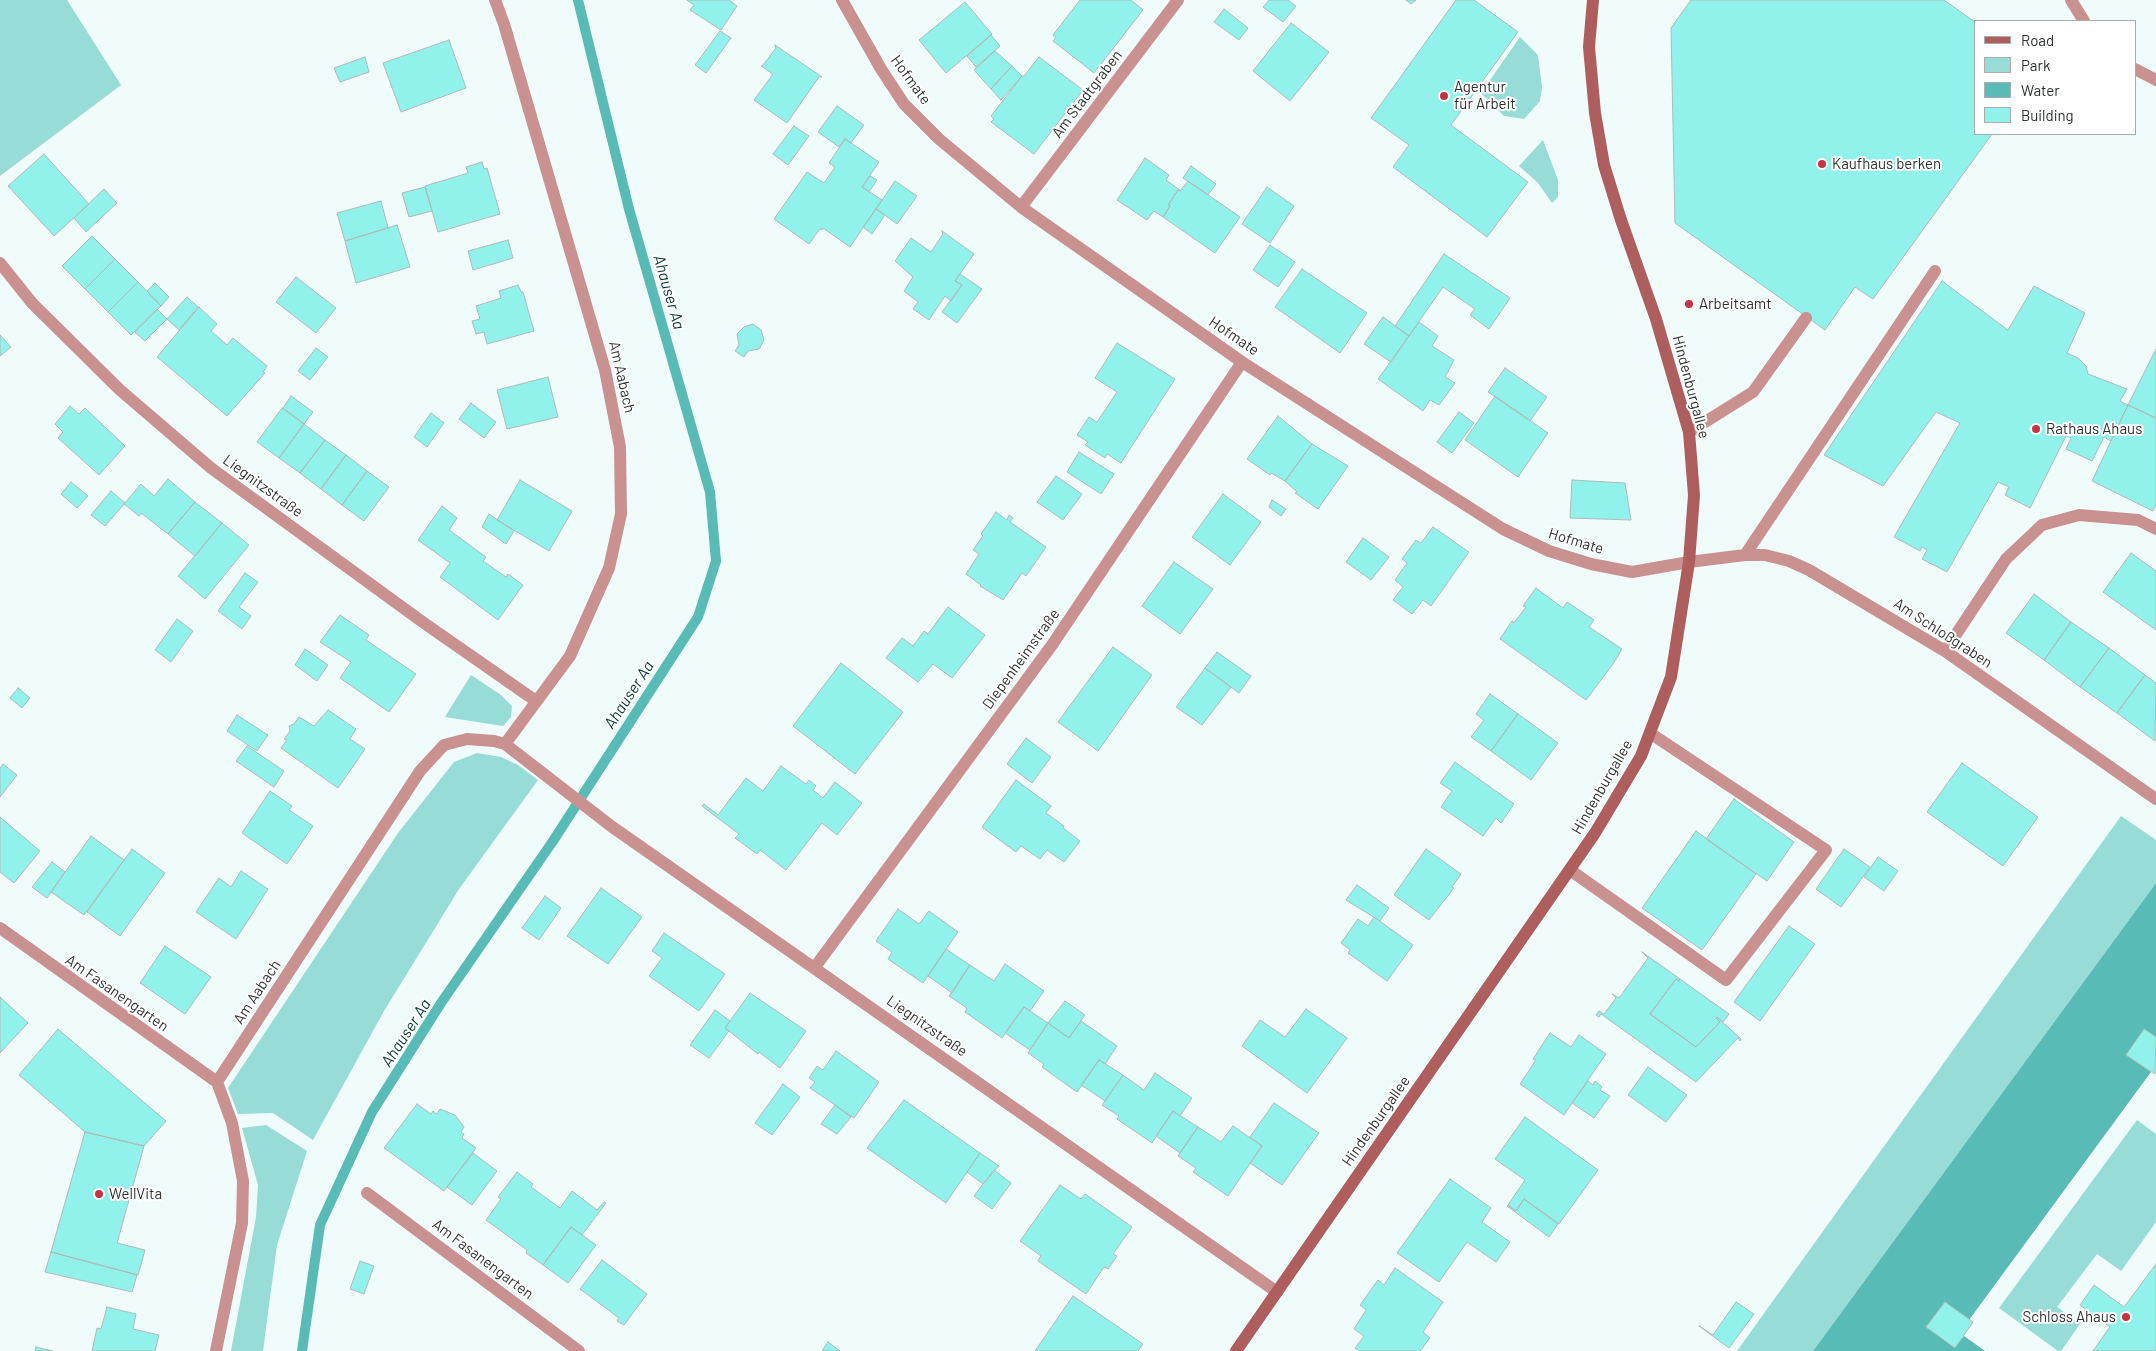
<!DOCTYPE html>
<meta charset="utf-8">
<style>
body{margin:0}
#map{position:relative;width:2156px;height:1351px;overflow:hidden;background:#f0fcfb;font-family:Barlow,sans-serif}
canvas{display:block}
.legend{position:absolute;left:1974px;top:20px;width:162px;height:115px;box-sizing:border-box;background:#fff;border:1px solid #abadad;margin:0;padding:6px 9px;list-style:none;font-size:15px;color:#2e3332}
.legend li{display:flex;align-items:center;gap:10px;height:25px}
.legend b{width:25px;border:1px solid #abadad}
</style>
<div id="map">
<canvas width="2156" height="1351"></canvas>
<ul class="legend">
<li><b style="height:6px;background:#ad5e5d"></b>Road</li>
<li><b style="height:14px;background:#98dcd7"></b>Park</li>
<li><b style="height:14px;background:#59bbb5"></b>Water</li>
<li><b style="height:14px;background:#91f2ec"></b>Building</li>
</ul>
</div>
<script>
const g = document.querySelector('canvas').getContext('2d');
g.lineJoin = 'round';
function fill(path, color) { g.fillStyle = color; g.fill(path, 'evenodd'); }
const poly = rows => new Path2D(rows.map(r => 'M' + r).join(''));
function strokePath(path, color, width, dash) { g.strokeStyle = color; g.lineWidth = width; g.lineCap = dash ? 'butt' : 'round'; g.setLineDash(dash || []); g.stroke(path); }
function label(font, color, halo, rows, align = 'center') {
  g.font = font + ' Barlow,sans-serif'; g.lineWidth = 4; g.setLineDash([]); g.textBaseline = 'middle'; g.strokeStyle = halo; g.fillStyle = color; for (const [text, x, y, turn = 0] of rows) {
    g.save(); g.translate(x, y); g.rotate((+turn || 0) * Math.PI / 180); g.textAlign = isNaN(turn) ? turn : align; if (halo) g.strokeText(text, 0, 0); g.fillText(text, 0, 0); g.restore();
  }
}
fill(poly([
 [0,0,67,0,121,85,0,176],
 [1520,37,1538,55,1542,87,1540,101,1524,119,1504,116,1481,93],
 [1543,140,1558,180,1558,197,1552,203,1538,183,1519,166],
 [471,675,501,695,512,706,511,717,503,726,445,717],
 [477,753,501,757,518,765,538,780,459,889,384,1011,313,1140,273,1113,238,1114,228,1088,398,833,454,762],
 [2121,816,2156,840,2156,883,1813,1351,1737,1351],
 [2137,1120,2156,1134,2156,1222,2121,1271,2097,1254,2057,1307,2080,1324,2061,1351,2058,1351,1999,1308],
 [266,1125,307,1151,277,1245,263,1351,231,1351,256,1217,258,1185,242,1128]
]), '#98dcd7');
fill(poly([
 [2156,883,2156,1037,2144,1029,2126,1055,2151,1072,1969,1320,1945,1302,1926,1327,1955,1347,1964,1336,1985,1351,1813,1351]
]), '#59bbb5');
strokePath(poly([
 [302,1351,320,1225,372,1112,441,1003,553,841,698,617,716,561,710,492,629,209,578,0]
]), '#59bbb5', 10);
const building = poly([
 [687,0,729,0,737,6,721,30,690,10,694,5,687,0],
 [1080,0,1131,0,1143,10,1094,73,1053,41,1056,37,1053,35,1080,0],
 [1269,0,1288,0,1296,6,1283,22,1263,7,1269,0],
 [1406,0,1416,0,1411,4,1406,0],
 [1456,0,1474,0,1518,32,1451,125,1528,182,1487,237,1393,167,1409,145,1371,118,1456,0],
 [1691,0,1944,0,1975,22,1975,134,1992,134,1873,299,1855,287,1825,330,1675,223,1671,28,1691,0],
 [965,2,992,34,946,73,919,40,965,2],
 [1224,9,1248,28,1239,40,1214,22,1224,9],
 [1291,23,1329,52,1290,101,1253,71,1291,23],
 [720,31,731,38,706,73,695,65,720,31],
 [991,35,1000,46,976,67,967,56,991,35],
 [449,40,466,88,401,112,383,63,449,40],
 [775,45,822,77,819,77,787,123,754,100,773,74,761,66,763,65,776,48,775,45],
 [995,51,1012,66,991,89,974,70,995,51],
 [365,57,369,72,340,82,334,68,365,57],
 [1039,57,1083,90,1034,154,991,122,994,119,991,116,1022,76,1024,76,1039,57],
 [1012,66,1022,76,1001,100,991,89,1012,66],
 [837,106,864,125,851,143,845,139,839,147,818,132,837,106],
 [794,126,809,136,788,165,773,154,794,126],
 [845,139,879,162,862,187,882,200,850,247,823,228,822,230,820,229,809,244,774,219,807,172,824,183,835,167,829,163,845,139],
 [44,154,89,204,54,236,8,186,44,154],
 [1145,158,1169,175,1166,180,1181,191,1178,190,1168,205,1170,206,1163,217,1154,211,1147,220,1117,200,1145,158],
 [482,162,484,169,487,168,500,214,438,232,425,186,468,173,466,167,482,162],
 [1191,166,1216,184,1208,195,1183,178,1191,166],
 [870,176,877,180,869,192,862,187,870,176],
 [895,181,917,196,897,224,876,209,895,181],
 [1188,181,1240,217,1215,253,1163,217,1170,206,1168,205,1178,190,1180,191,1188,181],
 [425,187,432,211,409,217,402,193,425,187],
 [1267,187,1294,206,1270,243,1242,224,1267,187],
 [104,189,117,203,86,232,74,218,104,189],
 [381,201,388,228,345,241,337,213,381,201],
 [876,209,885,215,872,234,863,227,876,209],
 [397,225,410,267,356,283,345,241,397,225],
 [942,231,974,254,955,281,962,285,951,301,945,296,929,320,913,309,918,302,904,291,913,277,895,261,911,238,931,252,943,234,942,231],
 [92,236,115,259,85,289,62,266,92,236],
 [508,240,513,258,473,270,468,251,508,240],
 [1270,245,1295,262,1278,287,1253,270,1270,245],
 [1444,254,1510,298,1489,329,1470,315,1475,309,1443,287,1409,336,1395,326,1444,254],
 [115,259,138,282,108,312,85,289,115,259],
 [1302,269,1367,313,1340,353,1275,307,1302,269],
 [960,274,982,289,957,323,942,312,962,285,955,281,960,274],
 [296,277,336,308,316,333,276,302,296,277],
 [1942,281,2008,330,2034,286,2085,313,2067,353,2078,358,2086,366,2088,374,2127,389,2120,401,2128,405,2111,441,2104,437,2092,461,2066,449,2071,438,2066,436,2030,508,2005,495,2009,487,1998,482,1947,572,1922,559,1927,550,1922,547,1920,551,1894,537,1960,423,1936,412,1883,486,1824,455,1942,281],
 [138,282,161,306,131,335,108,312,138,282],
 [155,283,169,297,161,306,147,291,155,283],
 [518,285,521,292,523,292,534,331,487,344,484,332,476,334,472,321,480,319,476,306,501,298,499,291,518,285],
 [187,297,198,307,179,330,167,319,187,297],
 [199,307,217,324,211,331,227,345,233,338,267,366,263,372,265,373,227,416,157,357,199,307],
 [157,309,167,319,145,341,135,332,157,309],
 [1383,317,1409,336,1391,362,1364,344,1383,317],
 [1419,322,1438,336,1432,346,1454,360,1445,377,1455,383,1439,405,1430,400,1423,411,1378,379,1419,322],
 [753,324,761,330,764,340,759,349,748,351,744,357,735,351,739,345,737,334,744,327,753,324],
 [0,335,11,347,0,356,0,335],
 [1117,343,1175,379,1121,463,1107,454,1105,458,1085,445,1088,442,1077,435,1089,417,1097,422,1117,392,1095,378,1117,343],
 [316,348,328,357,310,380,298,371,316,348],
 [2156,349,2156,418,2128,405,2156,349],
 [1505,368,1547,397,1530,421,1488,392,1505,368],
 [548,377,558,417,507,429,497,390,548,377],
 [291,396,313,412,304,424,283,408,291,396],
 [1495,396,1548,433,1518,477,1465,440,1495,396],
 [471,403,496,422,484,438,459,419,471,403],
 [2128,405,2156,418,2156,505,2153,511,2092,481,2128,405],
 [70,406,79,414,85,408,125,446,99,475,58,438,63,432,55,424,70,406],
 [282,408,304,424,279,458,257,442,282,408],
 [1459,412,1474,423,1452,453,1437,442,1459,412],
 [431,413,444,423,427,447,414,437,431,413],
 [1278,416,1312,444,1285,481,1271,473,1270,475,1247,459,1278,416],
 [304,424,325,440,300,473,279,458,304,424],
 [325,440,346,455,321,489,300,473,325,440],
 [1312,444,1348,466,1318,509,1295,493,1297,492,1285,481,1312,444],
 [1079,452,1114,474,1101,494,1067,472,1079,452],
 [346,455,367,471,342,505,321,489,346,455],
 [367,471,389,487,364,521,342,505,367,471],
 [1056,476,1082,494,1063,520,1037,502,1056,476],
 [168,479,195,502,168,534,141,513,139,516,124,504,141,484,154,496,168,479],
 [520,480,572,511,549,551,497,520,520,480],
 [1572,480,1625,483,1631,520,1570,518,1572,480],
 [71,482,88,496,77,508,61,494,71,482],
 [111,491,125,503,105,526,91,515,111,491],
 [1223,494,1261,522,1230,565,1192,537,1223,494],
 [1272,500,1286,509,1281,516,1269,507,1272,500],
 [195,502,222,523,195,556,168,534,195,502],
 [442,506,457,518,449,530,486,557,483,561,506,577,508,574,523,585,498,620,440,577,450,563,418,540,442,506],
 [996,512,1007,520,1009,515,1013,518,1010,522,1046,547,1026,576,1022,573,1003,600,980,586,981,585,966,574,979,554,973,550,983,536,981,534,996,512],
 [489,514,514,531,506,544,482,527,489,514],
 [222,523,249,545,205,599,178,576,222,523],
 [1433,527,1469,552,1431,606,1423,600,1412,614,1393,600,1403,587,1395,580,1407,563,1402,559,1416,540,1421,543,1433,527],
 [1363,538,1389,557,1371,580,1346,562,1363,538],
 [2131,553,2156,571,2156,630,2103,592,2131,553],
 [1174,562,1213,589,1180,634,1142,606,1174,562],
 [245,573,258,582,239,607,251,616,242,629,218,611,245,573],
 [1536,588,1563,608,1567,602,1594,620,1589,627,1622,649,1613,664,1586,700,1500,639,1512,621,1514,623,1526,607,1523,606,1536,588],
 [2034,594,2071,622,2044,660,2006,633,2034,594],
 [948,607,985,635,952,678,933,664,918,682,886,658,902,638,913,646,924,631,928,634,948,607],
 [340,615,369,635,366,640,416,674,389,712,340,678,351,662,320,642,340,615],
 [177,619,193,631,171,662,155,650,177,619],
 [2071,622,2109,648,2080,687,2044,660,2071,622],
 [1113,647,1152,675,1098,751,1058,722,1113,647],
 [2109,648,2145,675,2117,713,2080,687,2109,648],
 [305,649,328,665,317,681,295,665,305,649],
 [1217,652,1251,676,1239,693,1205,668,1217,652],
 [841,663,903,712,855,774,793,726,841,663],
 [1205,668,1231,687,1202,725,1176,707,1205,668],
 [2145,675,2156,683,2155,741,2117,713,2145,675],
 [18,688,30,698,22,708,10,698,18,688],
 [1490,694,1518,714,1491,751,1471,737,1484,720,1476,714,1490,694],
 [328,710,356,729,350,739,365,749,338,788,281,748,287,740,284,739,290,731,289,726,294,724,299,717,314,726,328,710],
 [1518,714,1558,743,1531,780,1491,751,1518,714],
 [237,715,268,735,257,751,227,731,237,715],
 [1026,738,1051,757,1032,783,1007,764,1026,738],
 [247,746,284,771,274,787,236,761,247,746],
 [1455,762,1514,804,1501,823,1496,818,1483,836,1441,807,1452,791,1440,783,1455,762],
 [1962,763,2038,817,2003,866,1927,812,1962,763],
 [3,764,17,775,0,797,0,768,3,764],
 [781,766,806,784,809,780,816,786,813,790,823,798,835,782,862,803,837,835,822,823,786,870,760,850,757,854,735,838,739,834,702,806,704,804,718,815,746,778,763,791,781,766],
 [1016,780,1051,806,1046,813,1064,826,1063,828,1080,841,1064,862,1047,850,1040,859,1021,846,1016,852,982,827,1016,780],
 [270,791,292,806,289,810,313,826,287,864,242,833,270,791],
 [1734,799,1794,842,1767,881,1706,839,1734,799],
 [0,817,40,851,14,883,0,872,0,817],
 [1696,831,1756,874,1702,950,1642,908,1696,831],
 [91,836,124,860,84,915,51,892,91,836],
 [132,849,165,873,120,936,87,912,132,849],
 [1426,849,1461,874,1452,887,1454,888,1429,920,1394,895,1426,849],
 [1844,849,1870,867,1841,907,1816,889,1844,849],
 [1878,857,1898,871,1884,891,1864,877,1878,857],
 [52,862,65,872,47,898,32,887,52,862],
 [241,871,268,889,236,939,196,912,219,878,231,887,241,871],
 [1357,885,1389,908,1380,921,1346,900,1357,885],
 [601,888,642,917,608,964,567,936,601,888],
 [545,896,561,908,539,940,522,928,545,896],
 [898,909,919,924,929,911,958,932,923,983,888,959,892,952,876,941,898,909],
 [1374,917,1413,945,1387,981,1348,953,1350,950,1341,943,1358,919,1368,926,1374,917],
 [1789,926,1815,944,1760,1021,1734,1002,1789,926],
 [664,933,725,974,699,1011,649,976,662,958,652,951,664,933],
 [165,946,211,977,185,1014,140,983,165,946],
 [946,949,970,965,952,993,928,976,946,949],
 [1642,952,1680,979,1679,981,1676,979,1650,1014,1696,1047,1720,1022,1716,1018,1717,1017,1741,1039,1740,1041,1738,1038,1696,1082,1601,1014,1599,1017,1596,1015,1599,1011,1604,1014,1616,998,1612,994,1619,998,1648,958,1642,952],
 [1005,964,1044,991,1030,1011,1024,1007,1002,1038,965,1012,967,1008,949,996,970,965,994,981,1005,964],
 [1676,979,1679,981,1680,979,1729,1014,1723,1022,1717,1017,1716,1018,1720,1022,1696,1047,1650,1014,1676,979],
 [750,993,806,1031,780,1068,759,1052,758,1054,725,1028,750,993],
 [0,997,28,1023,0,1053,0,997],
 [1065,1001,1085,1015,1069,1038,1048,1023,1065,1001],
 [1024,1007,1048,1023,1030,1050,1005,1033,1024,1007],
 [1306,1009,1347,1038,1307,1093,1242,1046,1260,1020,1285,1037,1306,1009],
 [715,1010,730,1021,725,1028,729,1031,709,1058,690,1045,715,1010],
 [1081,1021,1117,1046,1105,1064,1099,1060,1077,1092,1042,1067,1044,1064,1028,1053,1048,1023,1069,1038,1081,1021],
 [58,1029,166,1121,144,1146,85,1132,19,1075,58,1029],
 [2144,1029,2156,1037,2155,1074,2126,1055,2144,1029],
 [1550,1033,1571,1047,1579,1035,1606,1054,1564,1115,1520,1084,1536,1060,1533,1059,1550,1033],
 [836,1051,879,1082,854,1118,810,1088,815,1082,809,1078,817,1066,823,1070,836,1051],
 [1099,1060,1123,1075,1105,1101,1081,1085,1099,1060],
 [1648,1067,1687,1095,1666,1122,1628,1095,1648,1067],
 [1155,1073,1192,1098,1180,1116,1173,1111,1152,1143,1117,1119,1119,1116,1102,1105,1123,1075,1144,1090,1155,1073],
 [1588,1081,1593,1085,1595,1081,1602,1087,1600,1090,1610,1096,1594,1118,1572,1103,1588,1081],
 [783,1084,800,1097,772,1135,755,1123,783,1084],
 [904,1100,980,1153,946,1203,867,1148,904,1100],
 [1274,1103,1319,1133,1282,1185,1250,1163,1262,1146,1250,1137,1274,1103],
 [417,1104,431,1114,433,1111,437,1114,440,1109,455,1115,464,1127,461,1132,464,1134,462,1138,476,1148,444,1191,384,1148,417,1104],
 [835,1105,851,1117,837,1134,821,1124,835,1105],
 [1173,1111,1198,1127,1180,1153,1156,1136,1173,1111],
 [1525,1117,1598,1170,1559,1224,1524,1199,1516,1211,1508,1205,1525,1180,1495,1159,1525,1117],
 [1233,1126,1262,1146,1228,1196,1193,1172,1196,1168,1178,1156,1198,1127,1221,1142,1233,1126],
 [85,1132,144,1146,117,1243,145,1250,138,1275,51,1252,85,1132],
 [473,1153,497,1171,472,1205,447,1187,473,1153],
 [980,1153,999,1166,983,1184,967,1172,980,1153],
 [994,1170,1011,1183,992,1209,974,1196,994,1170],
 [517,1172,533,1184,531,1187,560,1208,572,1191,597,1210,604,1202,606,1203,582,1235,571,1227,543,1265,526,1253,527,1250,486,1220,501,1199,498,1197,517,1172],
 [1450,1179,1491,1208,1482,1222,1510,1242,1496,1262,1467,1242,1439,1282,1397,1253,1450,1179],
 [1060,1185,1081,1199,1085,1194,1132,1227,1113,1254,1117,1256,1108,1269,1104,1267,1086,1294,1038,1261,1041,1256,1020,1241,1060,1185],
 [1524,1199,1558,1224,1549,1237,1507,1206,1508,1205,1516,1211,1524,1199],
 [571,1227,596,1245,568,1283,543,1265,571,1227],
 [51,1252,137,1275,132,1292,45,1272,51,1252],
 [602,1260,647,1294,624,1325,617,1321,619,1318,580,1289,602,1260],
 [360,1261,374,1266,364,1294,350,1289,360,1261],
 [2156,1264,2156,1351,2093,1351,2110,1327,2080,1305,2094,1285,2124,1307,2156,1264],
 [1395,1268,1443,1302,1423,1332,1430,1338,1420,1351,1360,1351,1355,1348,1364,1336,1354,1329,1366,1310,1360,1305,1378,1280,1384,1285,1395,1268],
 [1073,1296,1143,1344,1138,1351,1035,1351,1073,1296],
 [1736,1302,1754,1314,1729,1348,1699,1326,1713,1335,1736,1302],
 [1945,1302,1973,1322,1955,1348,1926,1327,1945,1302],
 [107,1307,136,1314,133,1329,159,1335,155,1351,92,1351,97,1328,101,1329,107,1307],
 [828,1342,840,1351,822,1351,828,1342],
 [36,1347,53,1351,35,1351,36,1347]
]);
fill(building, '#91f2ec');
strokePath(building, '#aebab9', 1);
strokePath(poly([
 [1689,432,1753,392,1806,318],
 [1745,555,1935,271],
 [1689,562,1745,555,1765,555,1789,561,1809,570,1945,651,2156,799],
 [1945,651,2006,559,2042,525,2079,515,2138,520,2156,529],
 [1570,870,1726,980,1826,850,1650,733]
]), '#c9918f', 12);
strokePath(poly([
 [495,0,504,24,605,370,620,447,621,514,609,568,570,656,505,744],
 [842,0,881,69,904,104,939,139,1021,207,1242,362,1503,529,1549,551,1591,564,1632,572,1689,562],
 [2071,0,2084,21],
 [2135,69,2156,80],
 [1021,207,1178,0],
 [0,263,32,303,120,390,211,468,424,623,536,701],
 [0,928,217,1082],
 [815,967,1052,645,1242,362],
 [367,1193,579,1351],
 [216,1351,242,1223,243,1181,232,1123,217,1082,420,771,444,745,467,739,494,741,505,744,611,826,1277,1292]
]), '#c9918f', 12);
strokePath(poly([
 [1236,1351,1595,833,1641,756,1671,677,1689,562,1694,495,1689,432,1656,319,1621,220,1604,165,1595,113,1589,47,1593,0]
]), '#ad5e5d', 12);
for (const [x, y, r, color] of [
 [1444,96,5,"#c43340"],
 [1822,164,5,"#c43340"],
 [1689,304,5,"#c43340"],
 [2036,429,5,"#c43340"],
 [99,1194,5,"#c43340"],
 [2126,1317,5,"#c43340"]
]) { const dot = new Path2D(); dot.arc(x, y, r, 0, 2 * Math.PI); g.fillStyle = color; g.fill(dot); strokePath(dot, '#fff', 2); }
label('15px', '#2e3332', '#fff', [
 ["Hofmate",911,80,54],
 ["Am Stadtgraben",1087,94,-53],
 ["Hofmate",1234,336,34],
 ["Am Aabach",622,377,77],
 ["Hindenburgallee",1691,387,75],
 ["Liegnitzstraße",263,486,36],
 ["Hofmate",1576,541,17],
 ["Am Schloßgraben",1943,633,33],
 ["Diepenheimstraße",1021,659,-54],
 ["Hindenburgallee",1602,787,-60],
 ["Am Aabach",257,992,-57],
 ["Am Fasanengarten",117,993,35],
 ["Liegnitzstraße",927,1026,35],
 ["Hindenburgallee",1376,1121,-55],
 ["Am Fasanengarten",483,1259,37]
]);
label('15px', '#2e3332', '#fff', [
 ["Agentur",1454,87],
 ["für Arbeit",1454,104],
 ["Kaufhaus berken",1832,164],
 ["Arbeitsamt",1699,304],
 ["Rathaus Ahaus",2046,429],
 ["WellVita",109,1194],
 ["Schloss Ahaus",2116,1317,"right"]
], 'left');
label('italic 16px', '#093937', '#fff', [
 ["Ahauser Aa",669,292,74],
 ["Ahauser Aa",629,695,-57],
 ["Ahauser Aa",406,1033,-57]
]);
</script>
